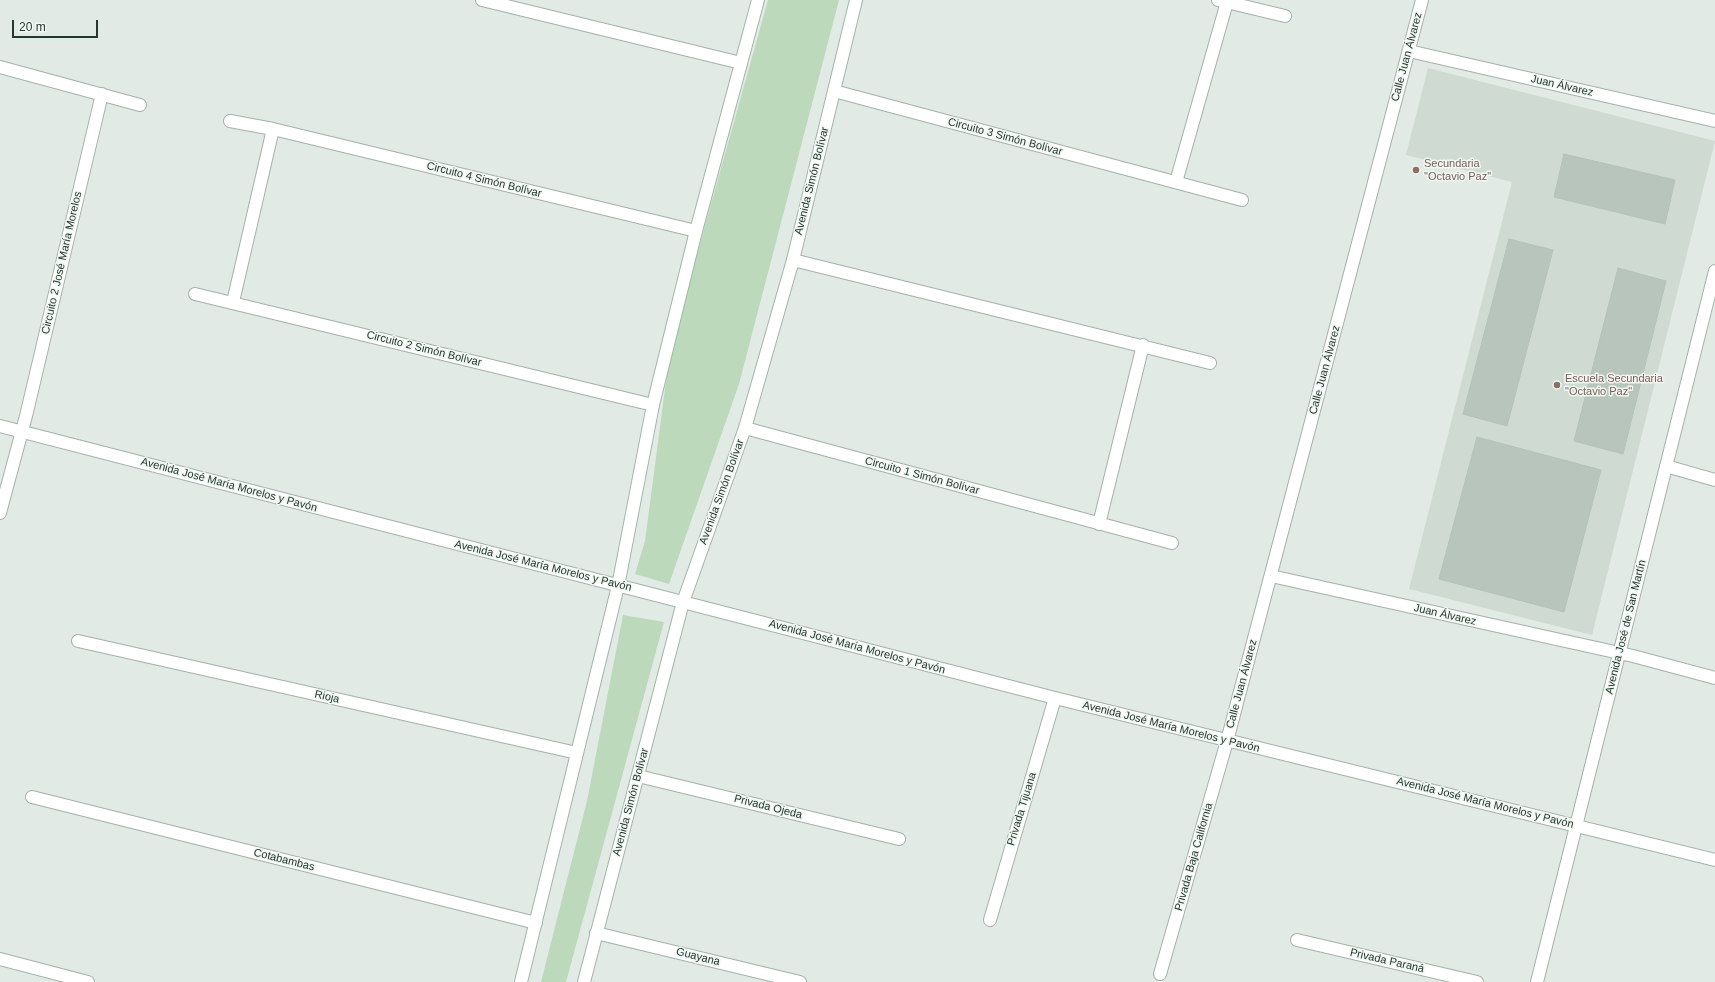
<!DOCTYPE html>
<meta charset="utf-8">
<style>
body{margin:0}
#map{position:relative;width:1715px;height:982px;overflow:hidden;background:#e1eae4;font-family:Arial,sans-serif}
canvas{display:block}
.scale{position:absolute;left:12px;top:20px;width:86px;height:18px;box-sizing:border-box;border:2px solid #23392e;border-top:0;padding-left:5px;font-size:12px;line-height:14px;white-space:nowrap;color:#23392e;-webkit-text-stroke:3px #f1f7f3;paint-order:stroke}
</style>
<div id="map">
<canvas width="1715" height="982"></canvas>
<div class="scale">20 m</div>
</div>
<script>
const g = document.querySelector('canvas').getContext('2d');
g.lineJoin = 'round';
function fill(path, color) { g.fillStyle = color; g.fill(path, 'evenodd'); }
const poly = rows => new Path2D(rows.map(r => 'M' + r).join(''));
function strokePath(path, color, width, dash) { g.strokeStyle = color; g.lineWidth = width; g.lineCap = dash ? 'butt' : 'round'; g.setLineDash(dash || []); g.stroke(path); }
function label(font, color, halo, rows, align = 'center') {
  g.font = font + ' Arial,sans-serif'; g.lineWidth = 3; g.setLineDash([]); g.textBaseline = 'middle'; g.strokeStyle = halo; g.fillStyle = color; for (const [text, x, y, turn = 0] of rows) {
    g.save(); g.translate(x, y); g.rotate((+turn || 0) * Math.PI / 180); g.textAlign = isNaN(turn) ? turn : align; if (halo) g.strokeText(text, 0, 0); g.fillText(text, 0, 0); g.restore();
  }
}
fill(poly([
 [1428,68,1715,141,1592,635,1409,589,1512,182,1406,155]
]), '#cfdad2');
fill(poly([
 [768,0,839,0,739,384,669,584,635,574,645,541,670,351],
 [623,615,664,622,566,982,541,982,587,801]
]), '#bcd9bc');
const building = poly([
 [1564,154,1675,180,1665,224,1554,197,1564,154],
 [1509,239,1553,250,1507,426,1463,414,1509,239],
 [1618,268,1666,281,1623,454,1574,441,1618,268],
 [1477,437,1601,470,1564,612,1439,579,1477,437]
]);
fill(building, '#b7c5bc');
strokePath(building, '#b4c3b9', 1);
const street = poly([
 [482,0,741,63],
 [1218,0,1285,16],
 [1409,51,1715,121],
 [0,67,140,105],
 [834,91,1242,200],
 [230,121,273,129,696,231],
 [1176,182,1227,2],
 [793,260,1210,363],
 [195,294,653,405],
 [233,302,273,129],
 [0,426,1055,698,1715,860],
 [745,428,1172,543],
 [1666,466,1715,480],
 [0,513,26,416,102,94],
 [1099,524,1143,345],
 [1271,576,1633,656,1715,678],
 [78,641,577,753],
 [638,776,899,839],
 [32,797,536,923],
 [990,920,1055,698],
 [596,933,800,982],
 [1297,940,1477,982],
 [0,959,88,982],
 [1160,974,1227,741,1422,0],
 [1537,982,1715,271]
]);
const secondary = poly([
 [521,982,618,586,653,405,696,231,758,0],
 [584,982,683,602,745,428,793,260,856,0]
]);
strokePath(street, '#a4b1aa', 14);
strokePath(secondary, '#a1b5a9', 14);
strokePath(street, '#fff', 12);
strokePath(secondary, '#fff', 12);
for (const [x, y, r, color] of [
 [1416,170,4,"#8d6e63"],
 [1557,385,4,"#8d6e63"]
]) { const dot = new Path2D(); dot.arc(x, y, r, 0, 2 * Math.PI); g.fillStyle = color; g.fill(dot); strokePath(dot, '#f1f7f3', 1.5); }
label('11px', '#23392e', '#f1f7f3', [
 ["Calle Juan Álvarez",1407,57,-75],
 ["Juan Álvarez",1562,86,13],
 ["Circuito 3 Simón Bolívar",1005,137,15],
 ["Circuito 4 Simón Bolívar",484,180,14],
 ["Avenida Simón Bolívar",812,181,-76],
 ["Circuito 2 José María Morelos",62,263,-77],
 ["Circuito 2 Simón Bolívar",424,349,14],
 ["Calle Juan Álvarez",1325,370,-75],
 ["Circuito 1 Simón Bolívar",922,476,15],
 ["Avenida José María Morelos y Pavón",229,485,15],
 ["Avenida Simón Bolívar",722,492,-70],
 ["Avenida José María Morelos y Pavón",543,566,14],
 ["Juan Álvarez",1445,615,13],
 ["Avenida José de San Martín",1626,627,-76],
 ["Avenida José María Morelos y Pavón",857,647,15],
 ["Calle Juan Álvarez",1242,684,-75],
 ["Rioja",327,697,13],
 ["Avenida José María Morelos y Pavón",1171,727,14],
 ["Avenida Simón Bolívar",631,802,-75],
 ["Avenida José María Morelos y Pavón",1485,803,14],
 ["Privada Ojeda",768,807,14],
 ["Privada Tijuana",1022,809,-73],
 ["Privada Baja California",1194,857,-74],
 ["Cotabambas",284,860,14],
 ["Guayana",698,957,14],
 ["Privada Paraná",1387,961,13]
]);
label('11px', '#785e54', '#f1f7f3', [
 ["Secundaria",1424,164],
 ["\"Octavio Paz\"",1424,177],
 ["Escuela Secundaria",1565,379],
 ["\"Octavio Paz\"",1565,392]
], 'left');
</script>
